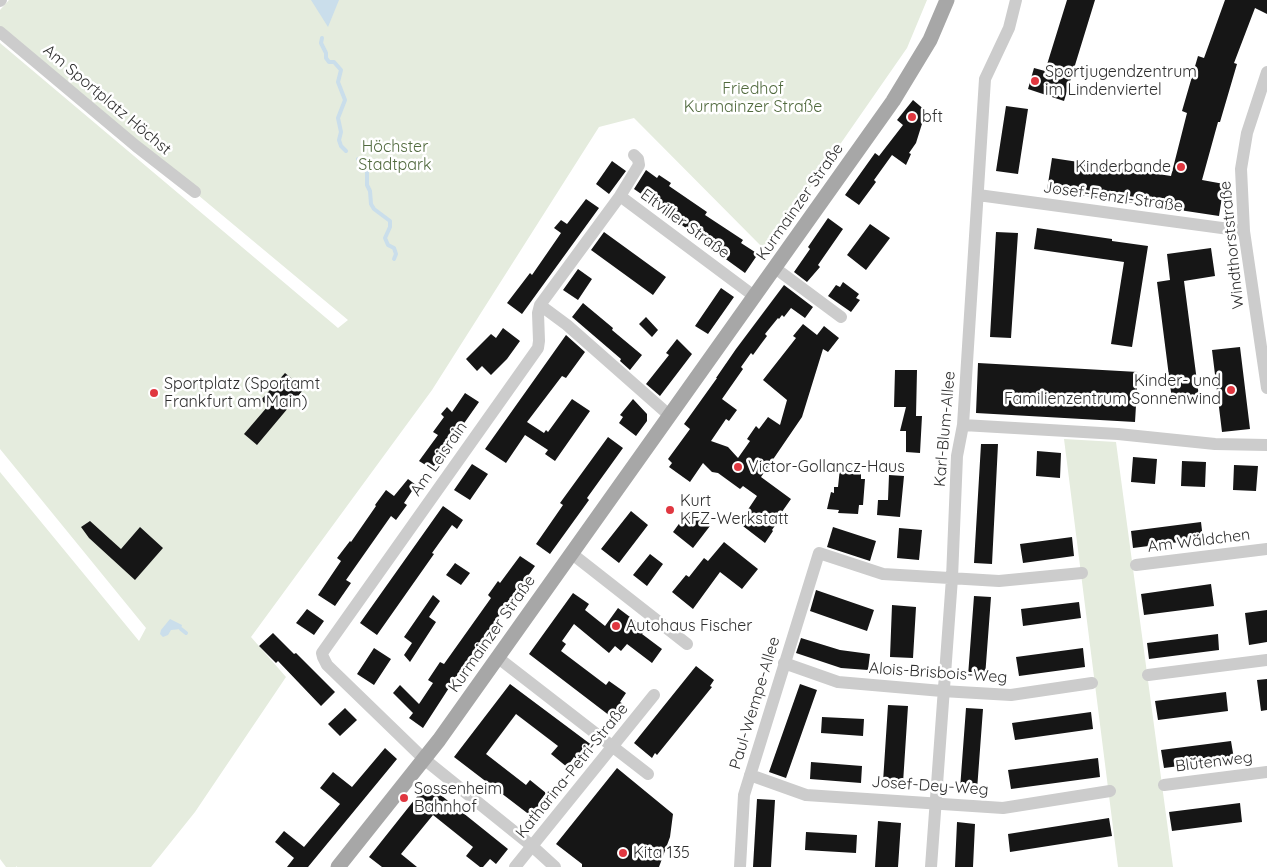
<!DOCTYPE html>
<meta charset="utf-8">
<style>
body{margin:0}
canvas{display:block;background:#fff}
</style>
<canvas width="1267" height="867"></canvas>
<script>
const g = document.querySelector('canvas').getContext('2d');
g.lineJoin = 'round';
function fill(path, color) { g.fillStyle = color; g.fill(path, 'evenodd'); }
const poly = rows => new Path2D(rows.map(r => 'M' + r).join(''));
function strokePath(path, color, width, dash) { g.strokeStyle = color; g.lineWidth = width; g.lineCap = dash ? 'butt' : 'round'; g.setLineDash(dash || []); g.stroke(path); }
function label(font, color, halo, rows, align = 'center') {
  g.font = font + ' Quicksand,sans-serif'; g.lineWidth = 5; g.setLineDash([]); g.textBaseline = 'middle'; g.strokeStyle = halo; g.fillStyle = color; for (const [text, x, y, turn = 0] of rows) {
    g.save(); g.translate(x, y); g.rotate((+turn || 0) * Math.PI / 180); g.textAlign = isNaN(turn) ? turn : align; if (halo) g.strokeText(text, 0, 0); g.fillText(text, 0, 0); g.restore();
  }
}
fill(poly([
 [9,0,927,0,907,48,766,251,634,118,599,127,432,390,251,637,286,677,195,812,151,867,17,867,17,866,16,867,6,867,0,859,0,472,139,641,146,628,0,449,0,43,338,328,348,320,0,30,0,10],
 [1064,439,1116,442,1173,867,1118,867]
]), '#e5ecde');
fill(poly([
 [311,0,339,0,328,27],
 [170,619,182,625,181,629,171,630,168,635,163,637,160,634,161,630]
]), '#cadeeb');
strokePath(poly([
 [322,38,321,43,326,53,326,58,329,62,334,62,341,70,338,82,345,100,338,118,341,132,339,140,341,146,346,151],
 [358,159,367,170,367,185,370,191,371,204,374,209,390,221,390,227,385,238,388,245,394,248,396,254,394,259],
 [181,629,186,633]
]), '#cadeeb', 4);
fill(poly([
 [1067,0,1095,0,1064,101,1028,89,1034,68,1045,71],
 [1225,0,1267,0,1267,14,1255,8,1234,63,1237,64,1220,122,1218,122,1202,180,1224,184,1219,216,1047,190,1052,158,1171,176,1187,113,1182,111,1198,56,1204,58],
 [913,100,926,111,916,143,909,153,911,154,906,165,892,155,874,180,876,182,859,205,845,195,875,153,879,156,903,125,897,120],
 [1006,106,1028,109,1018,174,996,171],
 [612,161,626,171,609,194,596,184],
 [646,170,657,178,659,175,671,183,669,186,707,212,705,215,743,240,741,243,758,254,745,273,705,244,706,242,669,216,670,214,634,189],
 [586,199,599,208,522,314,507,303,530,273,532,275,561,233,554,228,561,220,567,224],
 [828,218,843,229,818,265,820,267,807,282,794,272,810,249,808,247],
 [870,224,890,238,866,270,847,255],
 [1037,228,1112,239,1112,241,1148,246,1132,347,1111,344,1124,262,1034,249],
 [604,232,666,277,653,295,591,250],
 [996,232,1018,233,1011,338,990,337],
 [1211,248,1215,276,1184,281,1199,397,1172,400,1157,282,1170,280,1167,254],
 [578,269,592,279,578,300,563,290],
 [843,282,859,294,856,298,860,300,851,312,828,296,836,285,840,287],
 [784,285,813,307,805,318,791,308,784,317,782,315,779,319,778,318,765,334,767,336,761,344,753,355,751,353,741,367,743,369,722,399,737,410,729,421,726,419,711,441,728,447,738,458,750,441,747,439,756,426,759,429,768,417,780,425,787,400,763,380,796,338,793,336,803,324,817,335,824,326,839,338,828,352,823,349,802,417,761,477,791,499,779,516,780,518,772,530,773,531,765,543,739,523,757,496,743,486,740,489,718,473,712,472,703,463,690,482,669,467,672,463,668,459,690,429,684,424,717,378,716,378,736,349],
 [721,288,734,297,708,334,695,326],
 [583,303,613,328,612,330,642,355,630,370,620,361,621,359,572,317],
 [646,317,658,330,652,337,639,324],
 [503,328,520,341,507,359,491,375,482,366,477,371,466,359,491,334,496,338],
 [566,335,585,352,566,378,562,376,527,422,544,433,546,430,548,432,572,399,590,411,555,461,545,454,548,450,525,435,506,463,485,449],
 [677,339,692,354,660,396,646,384,669,355,666,353],
 [1240,347,1250,429,1222,432,1212,350],
 [978,363,1138,372,1135,422,976,413],
 [895,370,917,370,916,416,922,416,920,453,906,452,906,431,900,431,906,407,894,407],
 [285,373,304,389,257,445,244,434,268,406,261,400],
 [465,393,479,402,432,469,419,461,438,435,433,432,444,417,441,414,447,407,452,412],
 [633,399,647,414,647,421,636,436,619,423,623,417,620,415],
 [608,437,623,448,587,498,589,500,550,554,536,544,563,505,560,503],
 [981,444,998,444,992,564,974,563],
 [1037,451,1061,453,1060,478,1036,476],
 [1133,457,1157,459,1155,484,1131,482],
 [1182,461,1206,462,1205,487,1181,486],
 [472,464,488,474,470,500,454,490],
 [1234,465,1258,466,1256,491,1233,490],
 [840,468,861,469,861,479,865,479,863,505,859,505,858,514,838,513,839,510,827,509,831,492,834,493,834,487,838,487],
 [889,475,904,476,900,517,877,515,878,500,888,500],
 [408,479,416,485,404,503,407,505,396,520,391,516,346,580,351,583,335,606,318,595,341,561,337,558,350,541,351,542,376,506,375,505,386,490,394,496],
 [443,506,463,520,457,529,452,525,432,553,434,554,377,635,360,623],
 [689,510,710,526,693,548,673,532],
 [631,511,648,525,619,563,601,549],
 [90,521,121,549,140,527,163,548,135,580,89,538,81,527],
 [1201,522,1203,539,1133,548,1131,531],
 [833,527,876,541,870,561,827,547],
 [899,528,922,530,919,560,897,558],
 [1072,537,1074,556,1023,563,1020,544],
 [724,542,758,569,742,589,720,572,693,609,672,592,686,575,689,577,704,558,708,561],
 [650,554,663,564,647,586,633,575],
 [520,556,535,566,458,674,423,728,409,718,413,713,393,693,400,685,419,704,433,683,428,680,440,662,444,664,491,598,488,595,498,581,500,583],
 [455,563,470,573,461,585,446,575],
 [1211,584,1214,606,1144,615,1141,594],
 [816,590,874,610,867,631,810,611],
 [573,593,589,604,585,610,605,626,618,608,646,629,642,634,662,649,652,663,627,644,621,651,615,646,609,653,574,624,562,641,566,644,561,651,606,685,609,681,626,693,620,702,625,705,614,719,529,654],
 [433,595,440,601,429,617,436,622,410,662,404,655,412,643,404,637],
 [974,596,991,597,985,677,968,676],
 [1079,602,1081,618,1023,626,1021,609],
 [892,605,916,607,913,658,890,657],
 [307,609,324,621,314,635,296,623],
 [1267,610,1267,642,1249,645,1245,613],
 [273,633,294,654,296,653,335,692,321,706,278,661,276,663,259,646],
 [1218,634,1219,650,1149,659,1147,643],
 [801,638,840,650,870,654,868,670,841,668,796,653],
 [374,648,391,659,374,685,357,674],
 [1083,648,1085,667,1019,676,1016,657],
 [696,666,714,680,710,686,712,687,657,755,655,753,652,758,634,743],
 [1267,679,1267,710,1261,711,1257,680],
 [510,684,593,746,581,762,574,757,567,767,551,754,558,746,516,714,486,754,526,785,530,780,546,793,540,801,545,805,535,819,454,757],
 [800,684,817,690,786,778,769,772],
 [1226,692,1228,711,1158,720,1155,701],
 [888,705,908,706,903,783,883,782],
 [345,708,357,720,340,736,328,724],
 [966,708,983,709,977,790,960,789],
 [1091,712,1093,729,1015,740,1012,723],
 [822,717,864,719,863,736,821,733],
 [1231,741,1234,759,1164,768,1161,750],
 [385,748,397,759,308,867,287,867,294,858,275,842,284,831,304,847,340,804,320,788,333,772,352,787],
 [1098,758,1100,777,1011,789,1008,770],
 [811,762,862,766,861,783,810,779],
 [617,768,673,814,670,837,659,867,582,867,582,864,556,844],
 [427,784,508,849,496,864,490,859,483,867,480,867,466,856,473,847,433,815,401,854,417,867,382,867,369,857],
 [757,799,775,800,771,867,753,867],
 [1240,803,1242,822,1172,831,1169,812],
 [1109,818,1112,836,1010,852,1008,834],
 [878,821,901,823,898,867,875,867],
 [957,822,975,824,973,867,955,867],
 [806,832,857,835,856,853,805,850]
]), '#161616');
strokePath(poly([
 [0,1,1,0],
 [0,32,136,146,195,192],
 [1267,72,1247,133,1241,169,1244,231,1267,388],
 [978,195,1244,231],
 [620,196,754,296],
 [775,268,841,317],
 [540,305,567,325,669,415],
 [963,425,1118,434,1215,444,1267,445],
 [571,553,687,644],
 [1136,565,1267,549],
 [497,657,648,774],
 [784,663,838,682,942,691,1011,695,1092,683],
 [1148,675,1267,660],
 [750,775,806,795,1003,808,1110,791],
 [1164,785,1267,772],
 [515,867,654,695],
 [555,867,532,846,424,759,327,665,323,657,322,653,538,348,539,341,538,313,540,305,620,196,639,165,638,159,634,155],
 [740,867,744,795,819,553,883,574,999,581,1082,573],
 [931,867,952,578,957,456,963,425,985,79,1009,28,1016,0]
]), '#ccc', 12);
strokePath(poly([
 [338,867,439,740,893,101,930,40,947,0]
]), '#a7a7a7', 15);
for (const [x, y, r, color] of [
 [1035,81,5,"#e03740"],
 [912,117,5,"#e03740"],
 [1181,167,5,"#e03740"],
 [1231,390,5,"#e03740"],
 [154,393,5,"#e03740"],
 [738,467,5,"#e03740"],
 [670,510,5,"#e03740"],
 [616,626,5,"#e03740"],
 [404,798,5,"#e03740"],
 [623,853,5,"#e03740"]
]) { const dot = new Path2D(); dot.arc(x, y, r, 0, 2 * Math.PI); g.fillStyle = color; g.fill(dot); strokePath(dot, '#fff', 2); }
label('16px', '#2f2f2f', '#fff', [
 ["Sportjugendzentrum",1045,72],
 ["im Lindenviertel",1045,90],
 ["bft",922,117],
 ["Kinderbande",1171,167,"right"],
 ["Kinder- und",1221,381,"right"],
 ["Familienzentrum Sonnenwind",1221,399,"right"],
 ["Sportplatz (Sportamt",164,384],
 ["Frankfurt am Main)",164,402],
 ["Victor-Gollancz-Haus",748,467],
 ["Kurt",680,501],
 ["KFZ-Werkstatt",680,519],
 ["Autohaus Fischer",626,626],
 ["Sossenheim",414,789],
 ["Bahnhof",414,807],
 ["Kita 135",633,853]
], 'left');
label('16px', '#516a3e', '#fff', [
 ["Friedhof",753,89],
 ["Kurmainzer Straße",753,107],
 ["Höchster",395,147],
 ["Stadtpark",395,165]
]);
label('16px', '#2f2f2f', '#fff', [
 ["Am Sportplatz Höchst",107,100,40],
 ["Josef-Fenzl-Straße",1113,197,8],
 ["Kurmainzer Straße",800,202,-55],
 ["Eltviller Straße",685,224,36],
 ["Windthorststraße",1232,245,-96],
 ["Karl-Blum-Allee",945,429,-85],
 ["Am Leisrain",439,459,-55],
 ["Am Wäldchen",1199,541,-7],
 ["Kurmainzer Straße",492,634,-55],
 ["Alois-Brisbois-Weg",938,673,4],
 ["Paul-Wempe-Allee",755,703,-73],
 ["Blütenweg",1214,762,-7],
 ["Katharina-Petri-Straße",572,771,-51],
 ["Josef-Dey-Weg",930,786,4]
]);
</script>
